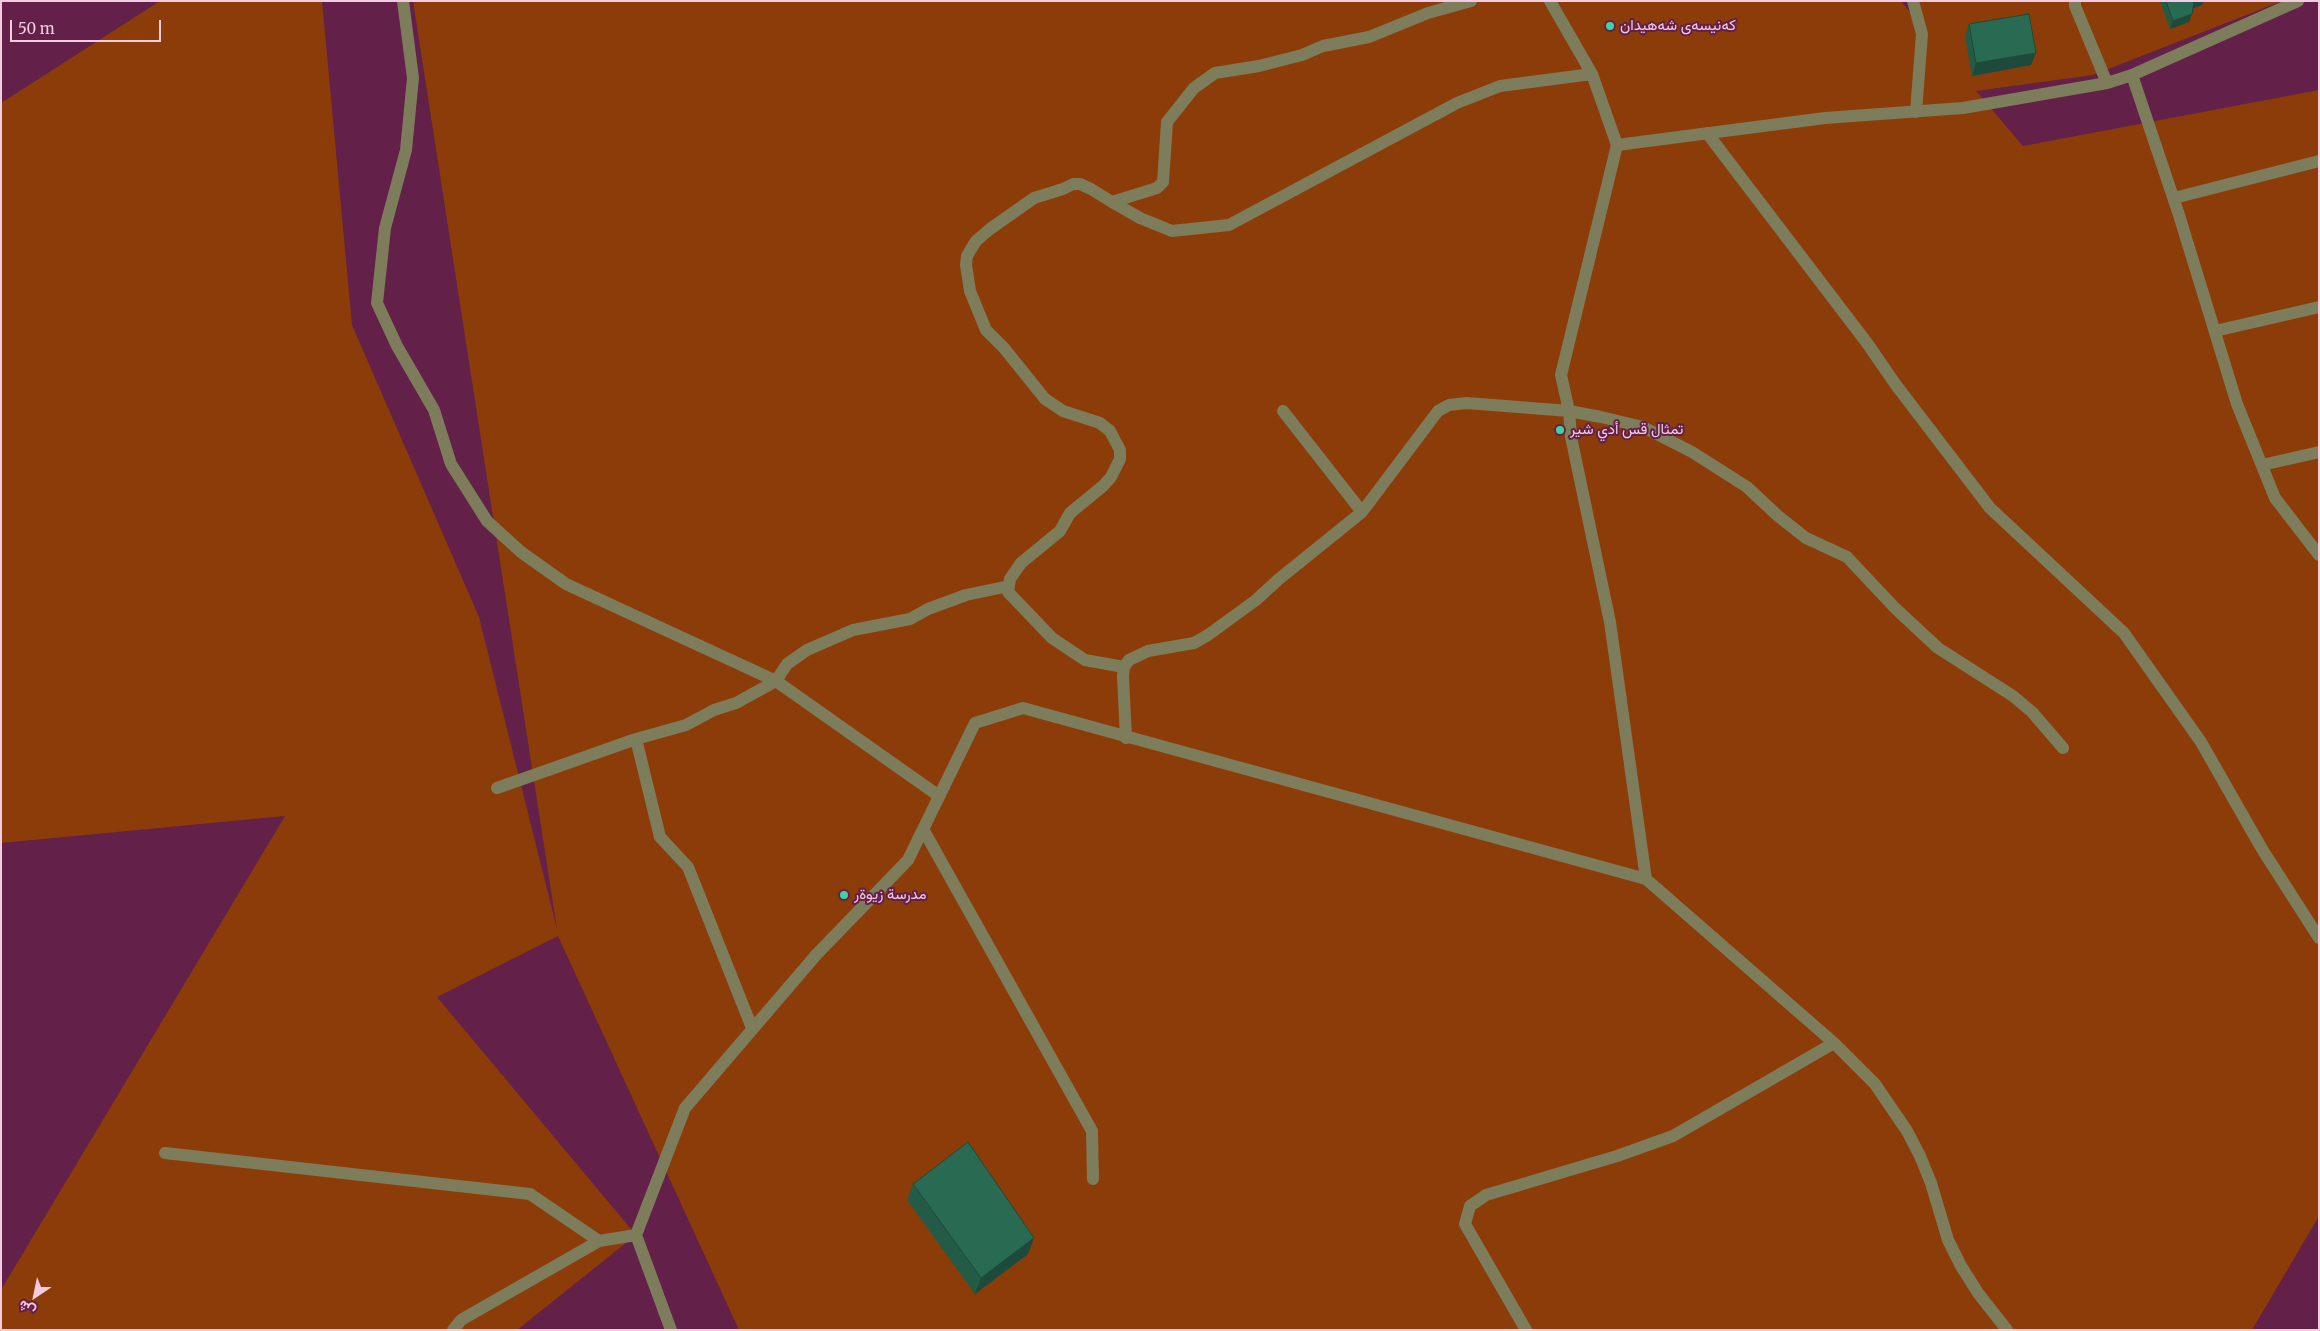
<!DOCTYPE html>
<meta charset="utf-8">
<style>
body{margin:0}
#map{position:relative;width:2320px;height:1331px;overflow:hidden;background:#632048;font-family:Merriweather,Vazirmatn,serif}
canvas{display:block}
.frame{position:absolute;inset:0;border:2px solid #f4cbe0;pointer-events:none}
.north{position:absolute;left:10px;top:1271px;width:50px;height:50px;-webkit-text-stroke:4px #632048;paint-order:stroke;rotate:214deg;font-size:14px;font-weight:700;line-height:20px;text-align:center;color:#f4cbe0}
.north::after{content:'';display:block;margin:auto;width:18px;height:22px;background:#f4cbe0;clip-path:polygon(50% 0,100% 100%,50% 72%,0 100%)}
.scale{position:absolute;left:10px;top:20px;width:151px;height:22px;box-sizing:border-box;border:2px solid #f4cbe0;border-top:0;padding-left:6px;font-size:15px;line-height:18px;white-space:nowrap;color:#f4cbe0;-webkit-text-stroke:4px #632048;paint-order:stroke}
</style>
<div id="map">
<canvas width="2320" height="1331"></canvas>
<div class="frame"></div>
<div class="north">ش</div>
<div class="scale">50 m</div>
</div>
<script>
const g = document.querySelector('canvas').getContext('2d');
g.lineJoin = 'round';
function fill(path, color) { g.fillStyle = color; g.fill(path, 'evenodd'); }
const poly = rows => new Path2D(rows.map(r => 'M' + r).join(''));
function strokePath(path, color, width, dash) { g.strokeStyle = color; g.lineWidth = width; g.lineCap = dash ? 'butt' : 'round'; g.setLineDash(dash || []); g.stroke(path); }
function label(font, color, halo, rows, align = 'center') {
  g.font = font + ' Merriweather,Vazirmatn,serif'; g.lineWidth = 4; g.setLineDash([]); g.textBaseline = 'middle'; g.strokeStyle = halo; g.fillStyle = color; for (const [text, x, y, turn = 0] of rows) {
    g.save(); g.translate(x, y); g.rotate((+turn || 0) * Math.PI / 180); g.textAlign = isNaN(turn) ? turn : align; if (halo) g.strokeText(text, 0, 0); g.fillText(text, 0, 0); g.restore();
  }
}
fill(poly([
 [160,1,322,1,352,325,479,617,557,929,413,1,1901,1,1922,27,1919,1,2282,1,2093,75,1976,91,2023,146,2319,90,2319,1216,2252,1330,739,1330,558,936,437,997,636,1235,517,1330,1,1330,1,1290,285,816,1,843,1,103]
]), '#8c3c08');
strokePath(poly([
 [403,1,413,78,406,150,385,228,377,303,397,346,434,410,451,464,487,521,521,552,566,584,776,681,939,796],
 [1550,1,1592,74,1617,145,1561,375,1569,411,1571,437,1610,622,1646,879],
 [1913,1,1922,34,1916,112],
 [2075,1,2075,6,2107,83],
 [2132,75,2179,215,2237,404,2275,498,2319,555],
 [1707,133,1867,343,1896,385,1990,508,2124,633,2201,742,2262,849,2319,938],
 [1617,145,1825,118,1963,108,2107,83,2132,75,2298,1],
 [2174,198,2319,161],
 [1112,202,1140,218,1172,231,1229,225,1457,103,1500,86,1592,74],
 [2215,331,2319,307],
 [1283,411,1362,512],
 [2262,465,2319,452],
 [1124,667,1085,660,1052,638,1008,592,1010,579,1021,563,1060,531,1070,513,1103,486,1111,477,1120,459,1120,450,1110,431,1100,423,1063,411,1045,399,1004,348,986,330,970,291,966,265,967,256,971,249,976,241,990,229,1034,198,1063,189,1073,184,1080,184,1091,189,1112,202,1157,188,1163,182,1167,122,1194,88,1215,73,1259,66,1302,55,1323,46,1369,37,1428,13,1471,1],
 [1126,738,1123,676,1124,667,1129,660,1148,651,1194,643,1208,635,1256,600,1279,579,1362,512,1438,411,1449,405,1467,403,1569,411,1601,417,1643,427,1692,452,1747,487,1778,516,1806,538,1847,557,1895,608,1938,648,2013,696,2032,712,2063,748],
 [636,739,660,837,688,867,752,1028],
 [497,788,636,739,686,725,714,710,736,703,776,681,787,664,807,650,853,630,910,619,928,609,966,595,1009,586],
 [923,829,1092,1131,1093,1179],
 [165,1153,530,1194,599,1241],
 [453,1330,461,1320,599,1241,636,1235],
 [671,1330,636,1235,685,1108,816,955,908,860,975,723,1023,708,1646,879,1834,1043,1875,1084,1907,1131,1920,1156,1931,1183,1948,1240,1961,1266,1978,1293,2007,1330],
 [1526,1330,1465,1224,1470,1206,1486,1195,1617,1156,1673,1136,1834,1043]
]), '#7d7c5b', 12);
fill(poly([
 [2160,1,2204,1,2202,5,2192,9,2189,22,2170,29],
 [1969,24,2031,65,1972,76,1965,36],
 [913,1184,1028,1254,975,1294,907,1200]
]), '#235b47');
fill(poly([
 [2194,1,2204,1,2202,5,2191,9],
 [2192,14,2189,22,2170,29,2173,21],
 [2036,53,2031,65,1972,76,1976,63],
 [1034,1238,1028,1254,975,1294,981,1278]
]), '#1d4a3a');
const building = poly([
 [2166,1,2194,1,2192,14,2173,21,2166,1],
 [2029,14,2036,53,1976,63,1969,24,2029,14],
 [968,1142,1034,1238,981,1278,913,1184,968,1142]
]);
fill(building, '#296a53');
strokePath(building, '#1d4a3a', 1);
for (const [x, y, r, color] of [
 [1610,26,5,"#3dd4a3"],
 [1560,430,5,"#3dd4a3"],
 [844,895,5,"#3dd4a3"]
]) { const dot = new Path2D(); dot.arc(x, y, r, 0, 2 * Math.PI); g.fillStyle = color; g.fill(dot); strokePath(dot, '#632048', 2); }
label('15px', '#f4cbe0', '#632048', [
 ["کەنیسەی شەهیدان",1620,26],
 ["تمثال قس أدي شير",1570,430],
 ["مدرسة زيوةر",854,895]
], 'left');
</script>
